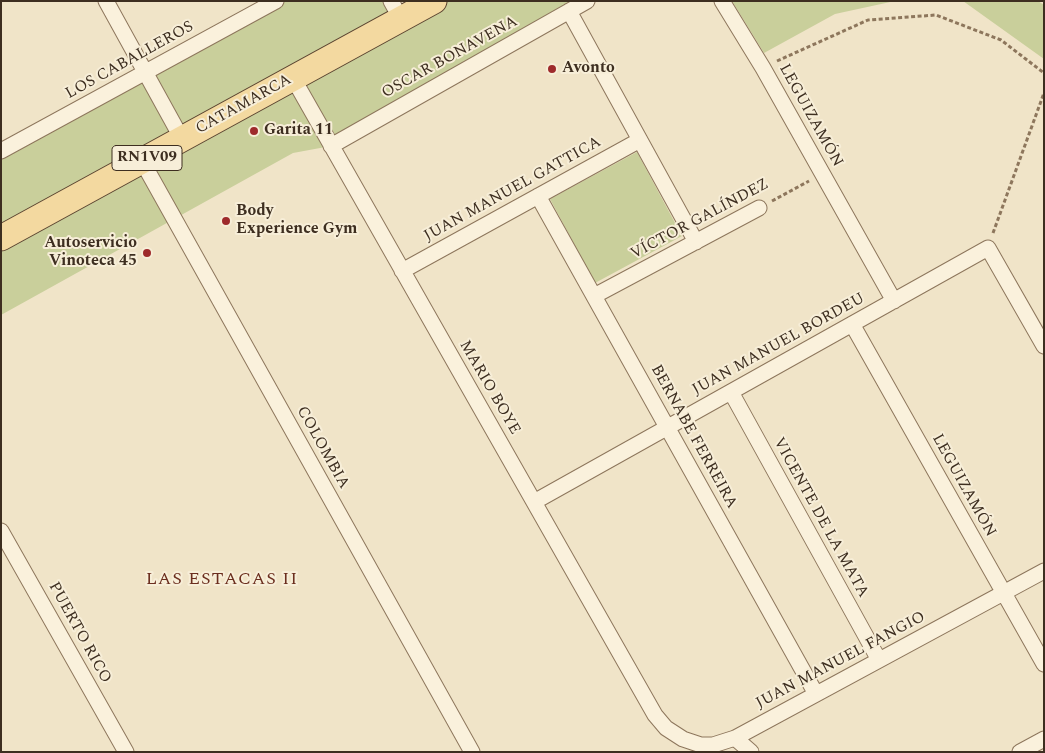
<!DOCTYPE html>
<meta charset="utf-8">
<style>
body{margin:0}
#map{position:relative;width:1045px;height:753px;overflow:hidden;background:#f0e4c8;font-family:Spectral,serif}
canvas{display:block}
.frame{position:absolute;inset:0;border:2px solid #3d2e20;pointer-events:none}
</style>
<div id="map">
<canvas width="1045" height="753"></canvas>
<div class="frame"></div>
</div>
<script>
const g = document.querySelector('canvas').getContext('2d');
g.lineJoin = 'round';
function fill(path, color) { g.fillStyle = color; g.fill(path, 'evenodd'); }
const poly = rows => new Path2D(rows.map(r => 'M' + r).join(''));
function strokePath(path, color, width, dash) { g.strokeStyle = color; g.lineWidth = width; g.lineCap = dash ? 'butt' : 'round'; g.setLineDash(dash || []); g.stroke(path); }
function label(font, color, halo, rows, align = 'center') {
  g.font = font + ' Spectral,serif'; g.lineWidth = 4; g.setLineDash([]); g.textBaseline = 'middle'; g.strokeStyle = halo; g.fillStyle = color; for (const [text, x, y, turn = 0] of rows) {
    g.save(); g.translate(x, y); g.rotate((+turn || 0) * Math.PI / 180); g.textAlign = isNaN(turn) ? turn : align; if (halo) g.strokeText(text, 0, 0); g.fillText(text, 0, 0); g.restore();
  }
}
fill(poly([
 [276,1,391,1,402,19,434,1,587,1,331,146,293,153,1,315,1,151],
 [732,1,895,1,835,14,764,53],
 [963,1,1038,1,1044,5,1044,59],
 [637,152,682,236,595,283,550,199]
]), '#c9cf9b');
const street = poly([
 [106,1,182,139],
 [391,1,401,19],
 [722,1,763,68,894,301],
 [569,11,696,242],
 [293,78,655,715,666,728,683,739,701,745,713,745,735,738,1044,571],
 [331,146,587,1],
 [1,151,276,1],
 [142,161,472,752],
 [538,196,816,694],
 [402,271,640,140],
 [594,296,759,208],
 [852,324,1044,664],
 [731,392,879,660],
 [534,502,988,248,1044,346],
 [1,531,126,752],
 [735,738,751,752],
 [1020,752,1044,739]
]);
const primary = poly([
 [1,238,434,1]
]);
strokePath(street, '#8d765c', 17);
strokePath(primary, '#5b4430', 27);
strokePath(poly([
 [777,61,868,20,936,15,1001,40,1044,73],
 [772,201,809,181],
 [993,233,1044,93]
]), '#8d765c', 3, [4, 2.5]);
strokePath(street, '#faf1dc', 15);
strokePath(primary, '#f3d9a0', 25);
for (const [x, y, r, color] of [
 [552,69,5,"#9e2a2b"],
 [254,131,5,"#9e2a2b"],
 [226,221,5,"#9e2a2b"],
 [147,253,5,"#9e2a2b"]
]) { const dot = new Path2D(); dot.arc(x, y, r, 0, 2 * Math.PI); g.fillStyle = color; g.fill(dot); strokePath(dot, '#f7eed8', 2); }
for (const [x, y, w] of [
 [147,158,70]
]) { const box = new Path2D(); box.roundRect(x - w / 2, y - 12.5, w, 25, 4); g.fillStyle = '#f7eed8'; g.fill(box); strokePath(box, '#3d2e20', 1); }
label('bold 15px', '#3d2e20', null, [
 ["RN1V09",147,158]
]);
label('16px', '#3d2e20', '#f7eed8', [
 ["OSCAR BONAVENA",450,58,-29],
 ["LOS CABALLEROS",130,61,-29],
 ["CATAMARCA",244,105,-29],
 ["LEGUIZAMÓN",810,116,61],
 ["JUAN MANUEL GATTICA",513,190,-29],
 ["VÍCTOR GALÍNDEZ",700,220,-28],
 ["JUAN MANUEL BORDEU",779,345,-29],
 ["MARIO BOYE",489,388,60],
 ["BERNABE FERREIRA",693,437,61],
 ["COLOMBIA",322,448,61],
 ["LEGUIZAMÓN",963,486,61],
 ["VICENTE DE LA MATA",820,518,61],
 ["PUERTO RICO",79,633,61],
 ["JUAN MANUEL FANGIO",841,661,-28]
]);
label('bold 16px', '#3d2e20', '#f7eed8', [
 ["Avonto",562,69],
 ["Garita 11",264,131],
 ["Body",236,212],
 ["Experience Gym",236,230],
 ["Autoservicio",137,244,"right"],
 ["Vinoteca 45",137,262,"right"]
], 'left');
g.letterSpacing = '1px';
label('18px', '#6b2e1e', '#f7eed8', [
 ["LAS ESTACAS II",222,580]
]);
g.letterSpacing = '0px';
</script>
